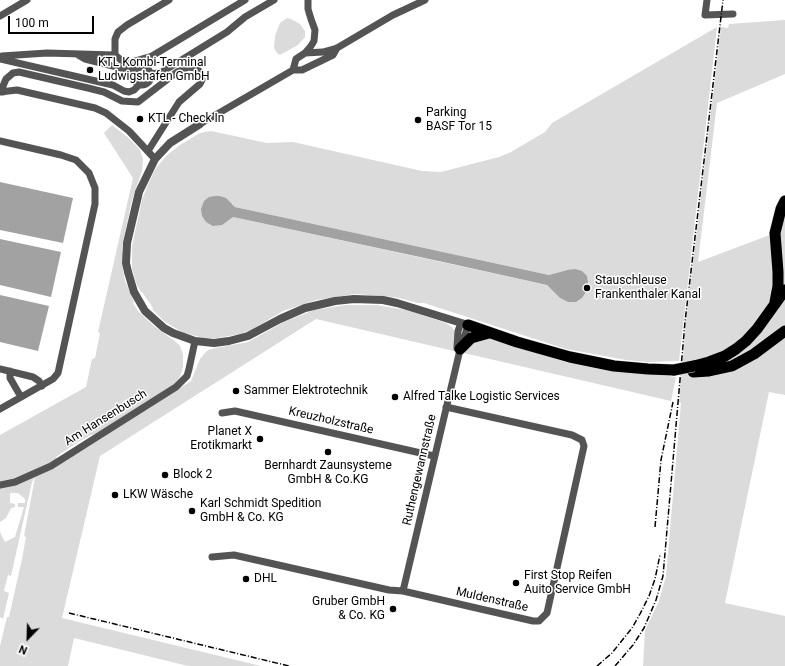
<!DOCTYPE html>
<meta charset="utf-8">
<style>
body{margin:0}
#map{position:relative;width:785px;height:666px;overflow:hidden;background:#fff;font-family:Roboto,sans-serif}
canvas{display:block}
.north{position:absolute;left:8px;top:618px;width:40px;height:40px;-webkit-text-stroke:3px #fff;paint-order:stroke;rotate:203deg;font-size:11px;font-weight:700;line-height:16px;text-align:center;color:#000}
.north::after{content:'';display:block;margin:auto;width:14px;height:18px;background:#000;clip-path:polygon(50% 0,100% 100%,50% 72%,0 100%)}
.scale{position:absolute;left:8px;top:16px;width:86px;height:18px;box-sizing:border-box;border:2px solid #000;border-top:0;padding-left:5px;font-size:12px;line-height:14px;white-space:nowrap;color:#000;-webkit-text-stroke:3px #fff;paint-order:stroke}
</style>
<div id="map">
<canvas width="785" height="666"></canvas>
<div class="north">N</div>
<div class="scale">100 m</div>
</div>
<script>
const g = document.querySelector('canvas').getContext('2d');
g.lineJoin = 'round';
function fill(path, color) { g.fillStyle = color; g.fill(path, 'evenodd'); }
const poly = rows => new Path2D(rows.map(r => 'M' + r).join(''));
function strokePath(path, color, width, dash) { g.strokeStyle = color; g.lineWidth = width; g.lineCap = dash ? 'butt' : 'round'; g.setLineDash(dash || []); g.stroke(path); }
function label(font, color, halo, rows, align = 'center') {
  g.font = font + ' Roboto,sans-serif'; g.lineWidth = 3; g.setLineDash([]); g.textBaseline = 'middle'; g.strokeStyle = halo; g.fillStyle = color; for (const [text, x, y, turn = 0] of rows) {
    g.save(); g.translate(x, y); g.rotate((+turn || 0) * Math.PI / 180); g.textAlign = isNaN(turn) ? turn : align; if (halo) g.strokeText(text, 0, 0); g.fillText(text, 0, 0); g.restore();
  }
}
fill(poly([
 [287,18,291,19,300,24,305,31,305,37,298,45,280,55,277,53,274,48,275,36,280,23],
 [785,20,785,74,717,103,698,262,775,233,785,201,785,395,769,392,725,603,785,616,785,666,643,666,645,630,659,601,666,576,681,403,679,402,686,322,721,27,728,28,729,24],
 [717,27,679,361,647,362,626,360,566,349,424,303,418,303,395,297,368,295,355,294,316,300,283,311,251,330,240,334,218,338,204,338,184,333,165,322,152,309,153,308,142,292,141,292,136,283,132,269,132,246,142,200,149,182,156,168,166,156,180,145,200,133,211,131,267,143,293,142,422,171,441,172,499,157,511,152,545,132,552,123],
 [232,203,235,207,549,275,567,270,588,283,586,292,582,298,576,302,568,302,560,298,547,285,233,217],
 [112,125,130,139,140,150,143,159,142,171,132,200,122,247,123,270,125,281,134,302,133,303,138,311,154,326,176,342,180,346,183,354,183,367,180,377,175,384,98,434,91,435,78,442,56,457,59,463,88,447,191,381,200,359,204,354,208,350,216,348,248,342,284,322,314,310,346,305,377,305,406,310,446,323,452,327,455,333,456,343,454,351,316,319,100,456,62,618,261,666,188,666,74,638,68,666,0,666,0,646,7,617,9,617,22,559,26,537,24,536,35,477,32,482,11,576,8,575,4,591,9,593,3,619,0,617,0,532,5,542,15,537,24,507,18,507,18,503,25,503,25,499,18,493,10,493,10,503,15,504,15,507,11,508,6,518,0,522,0,435,86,387,92,359,95,358,100,333,98,332,133,178,104,133],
 [489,338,518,348,661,374,662,375,676,377,671,401,464,353,469,342]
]), '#dbdbdb');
fill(poly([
 [0,182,73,198,63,243,0,230],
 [215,196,220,196,226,198,235,207,549,275,567,270,575,269,582,271,587,276,588,283,586,292,582,298,576,302,568,302,560,298,547,285,443,262,233,217,222,225,213,226,206,222,202,216,201,209,204,201,209,197],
 [0,239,61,252,51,297,0,285],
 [0,295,49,306,38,351,0,342]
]), '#a2a2a2');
const trunk = poly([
 [775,302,778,286,778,272,775,233,781,209,785,201],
 [468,325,517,342,570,357,614,366,648,369,674,370],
 [460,349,471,338,489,333],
 [694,366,709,362,725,356,736,349,746,341,757,329,785,290],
 [693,372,709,371,732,366,754,354,785,331]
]);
strokePath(trunk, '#dbdbdb', 12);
strokePath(poly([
 [707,0,705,15,733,14],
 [0,16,27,0],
 [305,53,323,52,337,48,393,15,425,0],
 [78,55,85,59,125,69,135,69],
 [0,58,2,56,47,53,115,55],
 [0,59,113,85,124,91,129,92,134,90,139,85],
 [128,63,152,56,245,0],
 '133 76a9 9 0 1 1 18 0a9 9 0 1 1-18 0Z',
 [135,69,128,63,121,60,115,55,115,39,118,32,127,25,169,0],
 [293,70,296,59,305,53,311,46,314,41,315,30,311,19,308,9,308,0],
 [152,74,162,72,227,32,245,17,274,0],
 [0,92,17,90,95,108,106,113,129,131,155,159],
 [3,92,3,86,6,79,13,73,19,72,88,88,104,92,122,101,138,102,177,72,188,67,196,68,201,73,202,80,200,84,179,102,148,151],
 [200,124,293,70,302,70,333,55,337,48],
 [0,141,61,155,76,160,89,173,95,188,95,204,58,373,53,379,0,409],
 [457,348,458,331,461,323],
 [0,369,33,377,39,381,42,386],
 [10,371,10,378,21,397],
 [222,413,235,411,434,456],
 [0,485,15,482,51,466,176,387,187,376,189,369,195,341],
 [212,557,234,555,389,590,403,591,472,607,533,621,539,621,547,613,584,446,582,440,572,435,446,407],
 [403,591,459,354,468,325]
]), '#545454', 7);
strokePath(poly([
 [200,124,170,143,155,159,139,192,127,243,126,263,128,272,134,292,145,311,164,328,173,333,195,341,214,343,229,341,248,336,280,319,305,308,335,301,354,299,383,300,397,303,468,325]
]), '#545454', 8);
strokePath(trunk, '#000', 11);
strokePath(poly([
 [655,527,661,460,673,402],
 [69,613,289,666],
 [597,666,612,653,632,628,640,614,649,596,655,579,660,555],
 [615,666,633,645,644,628,656,600,663,576,685,322,723,0]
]), '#000', 1.5, [6, 2, 1, 2]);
const trunkBridge = poly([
 [674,370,694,366]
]);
strokePath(trunkBridge, '#dbdbdb', 12, []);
strokePath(trunkBridge, '#000', 11);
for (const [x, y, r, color] of [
 [90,70,4,"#000"],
 [140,119,4,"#000"],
 [418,120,4,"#000"],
 [587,288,4,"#000"],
 [236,391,4,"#000"],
 [395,397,4,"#000"],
 [260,439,4,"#000"],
 [328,452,4,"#000"],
 [165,475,4,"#000"],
 [115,495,4,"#000"],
 [192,511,4,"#000"],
 [246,579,4,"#000"],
 [516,583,4,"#000"],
 [393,609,4,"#000"]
]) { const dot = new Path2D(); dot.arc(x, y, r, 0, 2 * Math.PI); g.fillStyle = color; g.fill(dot); strokePath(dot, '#fff', 1.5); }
label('12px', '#000', '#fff', [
 ["KTL Kombi-Terminal",98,63],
 ["Ludwigshafen GmbH",98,77],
 ["Parking",426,113],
 ["BASF Tor 15",426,127],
 ["KTL - Check In",148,119],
 ["Stauschleuse",595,281],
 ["Frankenthaler Kanal",595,295],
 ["Sammer Elektrotechnik",244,391],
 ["Alfred Talke Logistic Services",403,397],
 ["Planet X",252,432,"right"],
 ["Erotikmarkt",252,446,"right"],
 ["Bernhardt Zaunsysteme",328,466,"center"],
 ["GmbH & Co.KG",328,480,"center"],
 ["Block 2",173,475],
 ["LKW Wäsche",123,495],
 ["Karl Schmidt Spedition",200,504],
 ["GmbH & Co. KG",200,518],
 ["First Stop Reifen",524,576],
 ["Auito Service GmbH",524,590],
 ["DHL",254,579],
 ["Gruber GmbH",385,602,"right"],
 ["& Co. KG",385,616,"right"]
], 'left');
label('12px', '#000', '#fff', [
 ["Am Hansenbusch",106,418,-32],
 ["Kreuzholzstraße",331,421,13],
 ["Ruthengewannstraße",420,470,-77],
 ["Muldenstraße",492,600,13]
]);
</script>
